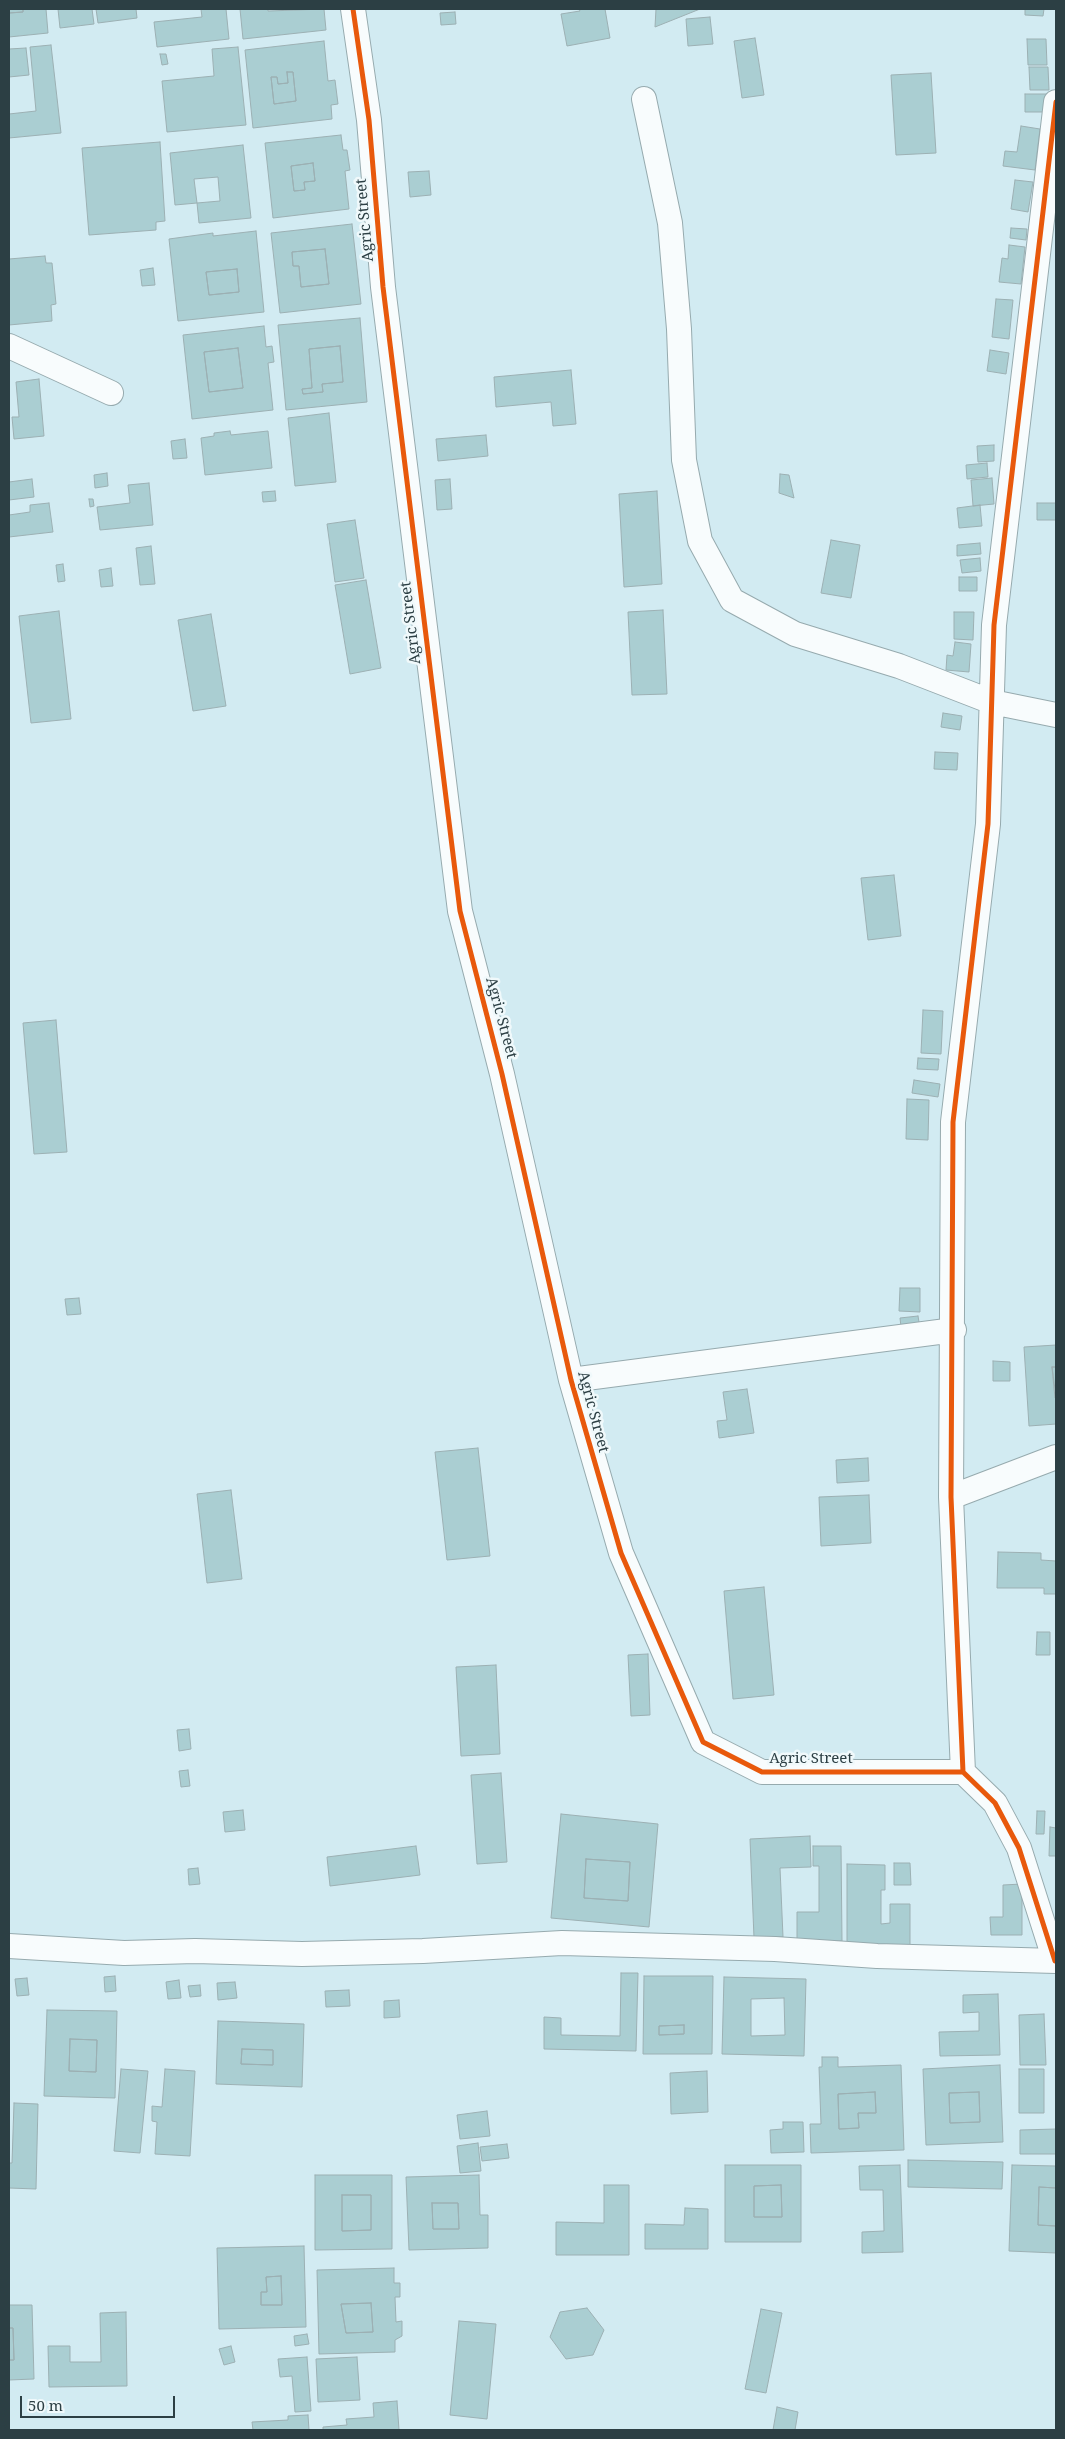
<!DOCTYPE html>
<style>
body{margin:0}
#map{position:relative;width:1065px;height:2439px;overflow:hidden;background:#d2ebf2;font-family:"Noto Serif",serif}
canvas{display:block}
.frame{position:absolute;inset:0;border:10px solid #2c3f44;pointer-events:none}
.scale{position:absolute;left:20px;top:2396px;width:155px;height:22px;box-sizing:border-box;border:2px solid #2c3f44;border-top:0;padding-left:6px;font-size:15px;line-height:18px;white-space:nowrap;color:#2c3f44;-webkit-text-stroke:4px #f0f9fb;paint-order:stroke}
</style>
<div id="map">
<canvas width="1065" height="2439"></canvas>
<div class="frame"></div>
<div class="scale">50 m</div>
</div>
<script>
const g = document.querySelector('canvas').getContext('2d');
g.lineJoin = 'round';
function fill(path, color) { g.fillStyle = color; g.fill(path, 'evenodd'); }
const poly = rows => new Path2D(rows.map(r => 'M' + r).join(''));
function strokePath(path, color, width, dash) { g.strokeStyle = color; g.lineWidth = width; g.lineCap = dash ? 'butt' : 'round'; g.setLineDash(dash || []); g.stroke(path); }
function label(font, color, halo, rows, align = 'center') {
  g.font = font + ' "Noto Serif",serif'; g.lineWidth = 5; g.setLineDash([]); g.textBaseline = 'middle'; g.strokeStyle = halo; g.fillStyle = color; for (const [text, x, y, turn = 0] of rows) {
    g.save(); g.translate(x, y); g.rotate((+turn || 0) * Math.PI / 180); g.textAlign = isNaN(turn) ? turn : align; if (halo) g.strokeText(text, 0, 0); g.fillText(text, 0, 0); g.restore();
  }
}
const building = poly([
 [9,9,23,9,23,12,9,13,9,9],
 [23,9,46,9,48,33,9,37,9,13,23,12,23,9],
 [58,9,92,9,94,24,60,28,58,9],
 [96,9,136,9,137,18,98,23,96,9],
 [201,9,226,9,229,39,157,47,154,22,202,17,201,9],
 [240,9,268,9,268,11,324,9,326,30,243,39,240,9],
 [579,9,605,9,610,38,567,46,561,14,580,11,579,9],
 [656,9,700,9,655,27,656,9],
 [1025,9,1044,9,1043,16,1025,15,1025,9],
 [455,12,456,24,441,25,440,13,455,12],
 [710,17,713,44,688,46,686,19,710,17],
 [755,38,764,95,742,98,734,41,755,38],
 [1027,39,1046,39,1047,65,1028,65,1027,39],
 [324,41,328,81,335,80,338,104,331,105,332,119,253,128,245,50,324,41],
 [287,72,293,72,296,101,274,104,271,77,277,77,278,84,288,83,287,72],
 [51,45,61,133,9,138,9,114,36,111,30,47,51,45],
 [238,47,246,125,167,132,162,81,214,76,212,49,238,47],
 [26,48,29,75,9,77,9,49,26,48],
 [160,54,166,54,168,64,162,65,160,54],
 [1029,67,1048,67,1049,90,1030,90,1029,67],
 [287,72,293,72,296,101,274,104,271,77,277,77,278,84,288,83,287,72],
 [931,73,936,153,896,155,891,75,931,73],
 [1025,94,1048,94,1049,112,1025,112,1025,94],
 [1021,126,1040,129,1035,170,1003,166,1005,151,1017,152,1021,126],
 [341,135,343,150,347,150,350,170,345,171,349,209,273,218,265,143,341,135],
 [313,163,315,181,304,182,305,190,294,191,291,166,313,163],
 [160,142,165,221,156,222,156,230,89,235,82,148,160,142],
 [243,145,251,218,199,223,197,203,220,201,218,177,194,179,197,203,175,205,170,153,243,145],
 [313,163,315,181,304,182,305,190,294,191,291,166,313,163],
 [429,171,431,195,410,197,408,172,429,171],
 [1015,180,1033,182,1028,212,1011,209,1015,180],
 [352,224,361,304,280,313,271,233,352,224],
 [325,249,329,284,301,287,299,266,293,266,292,252,325,249],
 [1011,228,1027,229,1026,240,1010,238,1011,228],
 [256,231,264,312,178,321,169,239,213,233,213,236,256,231],
 [237,269,239,292,209,295,206,272,237,269],
 [1009,245,1025,247,1021,284,999,282,1002,258,1008,259,1009,245],
 [325,249,329,284,301,287,299,266,293,266,292,252,325,249],
 [45,256,46,263,52,263,56,304,51,305,52,321,9,325,9,259,45,256],
 [153,268,155,285,142,286,140,270,153,268],
 [237,269,239,292,209,295,206,272,237,269],
 [996,299,1013,300,1009,339,992,337,996,299],
 [360,318,367,402,286,410,278,325,360,318],
 [340,346,343,382,322,384,323,392,303,394,302,389,312,388,309,349,340,346],
 [264,326,266,347,272,346,274,362,268,363,273,410,192,419,183,335,264,326],
 [238,348,243,388,209,392,204,352,238,348],
 [340,346,343,382,322,384,323,392,303,394,302,389,312,388,309,349,340,346],
 [238,348,243,388,209,392,204,352,238,348],
 [990,350,1009,353,1006,374,987,371,990,350],
 [571,370,576,424,553,426,551,402,496,407,494,377,571,370],
 [39,379,44,436,14,439,12,417,19,417,16,382,39,379],
 [329,413,336,482,295,486,288,418,329,413],
 [230,431,231,435,268,431,272,468,205,475,201,438,214,436,214,433,230,431],
 [486,435,488,456,438,461,436,439,486,435],
 [185,439,187,458,173,459,171,441,185,439],
 [994,445,994,461,978,462,977,446,994,445],
 [987,463,988,477,967,479,966,465,987,463],
 [107,473,108,486,95,488,94,475,107,473],
 [780,474,789,475,794,498,779,493,780,474],
 [992,478,994,504,973,506,971,480,992,478],
 [32,479,34,497,9,500,9,482,32,479],
 [450,479,452,509,437,510,435,480,450,479],
 [149,483,153,525,100,530,97,507,130,503,128,485,149,483],
 [275,491,276,501,263,502,262,492,275,491],
 [657,491,662,584,624,587,619,494,657,491],
 [89,499,93,499,94,506,90,507,89,499],
 [49,503,53,532,9,537,9,515,30,512,30,505,49,503],
 [1037,503,1056,503,1056,520,1037,520,1037,503],
 [980,505,982,526,959,528,957,508,980,505],
 [355,520,364,578,335,582,327,524,355,520],
 [831,540,860,545,851,598,821,593,831,540],
 [980,543,981,554,957,556,957,545,980,543],
 [151,546,155,584,140,585,136,548,151,546],
 [980,558,981,571,962,573,960,560,980,558],
 [63,564,65,581,58,582,56,565,63,564],
 [111,568,113,586,101,587,99,570,111,568],
 [959,577,977,577,977,591,959,591,959,577],
 [366,580,381,668,350,674,335,585,366,580],
 [663,610,667,694,632,695,628,612,663,610],
 [59,611,71,719,31,723,19,616,59,611],
 [954,612,974,612,973,640,954,639,954,612],
 [211,614,226,706,193,711,178,620,211,614],
 [955,642,971,644,969,672,946,670,947,655,953,656,955,642],
 [943,713,962,716,960,730,941,727,943,713],
 [935,752,958,753,957,770,934,769,935,752],
 [894,875,901,936,868,940,861,878,894,875],
 [923,1010,943,1011,941,1054,921,1053,923,1010],
 [56,1020,67,1152,34,1154,23,1023,56,1020],
 [918,1058,939,1059,938,1070,917,1069,918,1058],
 [914,1080,940,1084,938,1097,912,1093,914,1080],
 [907,1099,929,1100,928,1140,906,1139,907,1099],
 [900,1288,920,1288,920,1312,899,1311,900,1288],
 [79,1298,81,1314,67,1315,65,1299,79,1298],
 [918,1316,921,1334,902,1336,900,1318,918,1316],
 [1056,1345,1056,1367,1052,1367,1056,1397,1056,1424,1029,1426,1024,1347,1056,1345],
 [993,1361,1010,1362,1010,1381,993,1381,993,1361],
 [1052,1367,1056,1367,1056,1397,1055,1398,1052,1367],
 [747,1389,754,1433,719,1438,717,1421,727,1420,723,1392,747,1389],
 [478,1448,490,1556,447,1560,435,1452,478,1448],
 [868,1458,869,1481,837,1483,836,1460,868,1458],
 [231,1490,242,1579,207,1583,197,1494,231,1490],
 [869,1495,871,1543,821,1546,819,1497,869,1495],
 [998,1552,1041,1553,1041,1560,1056,1561,1056,1594,1044,1594,1044,1588,997,1588,998,1552],
 [764,1587,774,1695,733,1699,724,1591,764,1587],
 [1037,1632,1050,1632,1050,1655,1036,1655,1037,1632],
 [648,1654,650,1715,631,1716,628,1655,648,1654],
 [496,1665,500,1754,461,1756,456,1667,496,1665],
 [189,1729,191,1749,179,1751,177,1730,189,1729],
 [188,1770,190,1786,181,1787,179,1771,188,1770],
 [501,1773,507,1862,477,1864,471,1775,501,1773],
 [243,1810,245,1830,225,1832,223,1812,243,1810],
 [1037,1811,1045,1811,1044,1834,1036,1834,1037,1811],
 [561,1814,658,1824,649,1927,551,1918,561,1814],
 [586,1859,630,1862,628,1901,584,1898,586,1859],
 [1050,1827,1056,1828,1056,1856,1049,1856,1050,1827],
 [810,1836,811,1867,780,1868,783,1937,754,1938,750,1839,810,1836],
 [416,1846,420,1875,330,1886,327,1857,416,1846],
 [813,1846,841,1846,842,1941,797,1942,797,1912,819,1912,819,1866,813,1866,813,1846],
 [586,1859,630,1862,628,1901,584,1898,586,1859],
 [894,1863,910,1863,911,1885,894,1885,894,1863],
 [847,1864,885,1865,885,1890,881,1890,881,1924,890,1923,890,1904,910,1904,910,1945,847,1945,847,1864],
 [198,1868,200,1884,189,1885,188,1869,198,1868],
 [1022,1884,1022,1935,991,1935,990,1917,1003,1917,1003,1885,1022,1884],
 [621,1973,638,1973,636,2051,544,2049,544,2017,561,2018,561,2035,620,2036,621,1973],
 [115,1976,116,1991,105,1992,104,1977,115,1976],
 [644,1976,713,1976,712,2054,643,2054,644,1976],
 [684,2025,684,2034,659,2035,659,2026,684,2025],
 [724,1977,806,1979,804,2056,722,2054,724,1977],
 [784,1998,785,2035,751,2036,751,1999,784,1998],
 [27,1978,29,1995,17,1996,15,1979,27,1978],
 [179,1980,181,1998,168,1999,166,1982,179,1980],
 [235,1982,237,1998,218,2000,217,1983,235,1982],
 [200,1985,201,1996,190,1997,188,1986,200,1985],
 [349,1990,350,2006,326,2007,325,1991,349,1990],
 [998,1994,1000,2055,940,2056,939,2032,979,2031,979,2012,963,2013,963,1995,998,1994],
 [399,2000,400,2017,384,2018,384,2001,399,2000],
 [47,2010,117,2011,115,2098,44,2096,47,2010],
 [70,2039,97,2040,96,2072,69,2071,70,2039],
 [1044,2014,1046,2065,1020,2065,1019,2015,1044,2014],
 [218,2021,304,2024,302,2087,216,2084,218,2021],
 [242,2049,273,2050,273,2065,241,2064,242,2049],
 [684,2025,684,2034,659,2035,659,2026,684,2025],
 [70,2039,97,2040,96,2072,69,2071,70,2039],
 [242,2049,273,2050,273,2065,241,2064,242,2049],
 [822,2057,838,2057,838,2067,901,2065,904,2150,811,2153,810,2124,821,2124,819,2067,822,2067,822,2057],
 [875,2092,876,2113,858,2113,859,2128,839,2129,838,2094,875,2092],
 [1000,2065,1003,2142,926,2145,923,2069,1000,2065],
 [979,2092,980,2122,950,2123,949,2093,979,2092],
 [121,2069,148,2071,140,2153,114,2151,121,2069],
 [165,2069,195,2071,190,2156,155,2154,157,2122,152,2121,152,2106,162,2107,165,2069],
 [1019,2069,1044,2069,1044,2113,1019,2113,1019,2069],
 [707,2071,708,2112,671,2114,670,2073,707,2071],
 [875,2092,876,2113,858,2113,859,2128,839,2129,838,2094,875,2092],
 [979,2092,980,2122,950,2123,949,2093,979,2092],
 [14,2103,38,2104,36,2189,9,2188,9,2163,12,2163,14,2103],
 [487,2111,490,2136,460,2139,457,2115,487,2111],
 [783,2122,803,2122,804,2152,771,2153,770,2130,783,2129,783,2122],
 [1056,2129,1056,2154,1020,2154,1020,2130,1056,2129],
 [478,2143,481,2171,460,2173,457,2146,478,2143],
 [507,2144,509,2158,482,2161,480,2147,507,2144],
 [908,2160,1003,2162,1002,2189,908,2187,908,2160],
 [725,2165,801,2165,801,2242,725,2242,725,2165],
 [781,2185,782,2217,754,2217,754,2186,781,2185],
 [900,2165,903,2252,862,2253,862,2232,884,2231,883,2190,860,2190,859,2166,900,2165],
 [1012,2165,1056,2166,1056,2188,1039,2187,1038,2225,1056,2226,1056,2253,1009,2251,1012,2165],
 [315,2175,392,2175,392,2249,315,2250,315,2175],
 [342,2195,371,2195,371,2230,342,2231,342,2195],
 [479,2175,480,2215,488,2215,488,2248,409,2250,406,2177,479,2175],
 [432,2203,458,2203,459,2229,433,2229,432,2203],
 [604,2185,629,2185,629,2255,556,2255,556,2222,604,2223,604,2185],
 [781,2185,782,2217,754,2217,754,2186,781,2185],
 [1039,2187,1056,2188,1056,2226,1038,2225,1039,2187],
 [342,2195,371,2195,371,2230,342,2231,342,2195],
 [432,2203,458,2203,459,2229,433,2229,432,2203],
 [685,2208,708,2209,708,2249,645,2249,645,2224,684,2225,685,2208],
 [304,2246,306,2327,219,2329,217,2248,304,2246],
 [281,2276,282,2305,261,2305,261,2292,267,2292,266,2277,281,2276],
 [394,2268,394,2283,400,2283,400,2297,395,2297,396,2322,402,2321,402,2336,395,2340,395,2352,319,2354,317,2270,394,2268],
 [371,2303,373,2332,346,2333,341,2304,371,2303],
 [281,2276,282,2305,261,2305,261,2292,267,2292,266,2277,281,2276],
 [371,2303,373,2332,346,2333,341,2304,371,2303],
 [9,2305,32,2305,34,2379,9,2380,9,2360,14,2360,13,2328,9,2328,9,2305],
 [587,2308,604,2330,593,2355,566,2359,550,2337,560,2312,587,2308],
 [761,2309,782,2313,766,2393,745,2389,761,2309],
 [126,2312,127,2386,49,2387,48,2346,70,2346,70,2362,101,2362,100,2313,126,2312],
 [459,2321,496,2324,487,2419,450,2415,459,2321],
 [9,2328,13,2328,14,2360,9,2360,9,2328],
 [307,2334,309,2344,295,2346,294,2336,307,2334],
 [231,2346,235,2362,224,2365,219,2349,231,2346],
 [307,2357,311,2411,295,2412,292,2376,280,2377,278,2359,307,2357],
 [357,2357,360,2400,318,2402,316,2359,357,2357],
 [397,2401,399,2430,323,2430,323,2427,347,2425,346,2419,374,2417,373,2403,397,2401],
 [777,2407,798,2412,795,2430,773,2430,777,2407],
 [308,2415,309,2430,253,2430,252,2422,288,2420,288,2416,308,2415]
]);
fill(building, '#aaced2');
strokePath(building, '#9cb0b3', 1);
const minor = poly([
 [353,9,369,120,383,287,460,911,502,1074,571,1380,621,1553,703,1742,762,1772,963,1772],
 [644,99,670,223,679,329,684,460,700,541,732,600,795,634,899,666,992,702,1056,715],
 [9,346,111,393],
 [571,1380,954,1330],
 [951,1497,1056,1457],
 [9,1946,124,1953,195,1951,302,1954,423,1951,562,1943,775,1949,877,1956,1056,1961],
 [1055,1961,1019,1848,995,1803,963,1772,951,1497,953,1122,988,824,994,625,1056,102]
]);
strokePath(minor, '#96aaae', 26);
strokePath(minor, '#f8fcfd', 24);
strokePath(poly([
 [353,9,369,120,383,287,460,911,502,1074,571,1380,621,1553,703,1742,762,1772,963,1772],
 [1055,1961,1019,1848,995,1803,963,1772,951,1497,953,1122,988,824,994,625,1056,102]
]), '#e8590c', 5);
label('15px', '#2c3f44', '#f0f9fb', [
 ["Agric Street",365,220,-95],
 ["Agric Street",411,623,-97],
 ["Agric Street",501,1018,75],
 ["Agric Street",593,1412,75],
 ["Agric Street",811,1759]
]);
</script>
